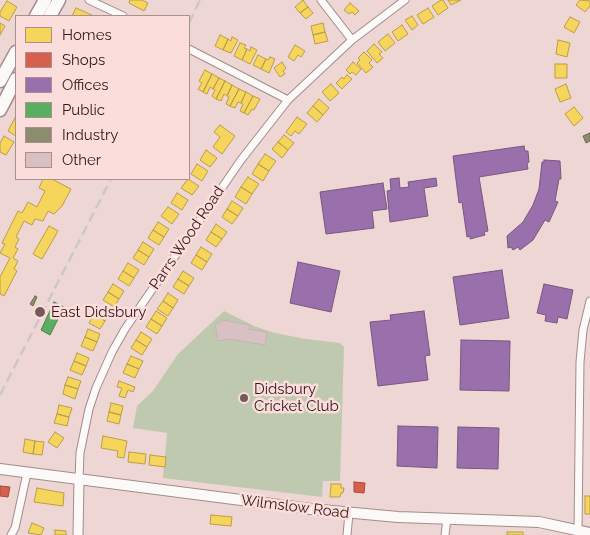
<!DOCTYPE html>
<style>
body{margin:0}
#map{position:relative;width:590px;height:535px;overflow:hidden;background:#eed6d4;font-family:Raleway,sans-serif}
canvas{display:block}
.legend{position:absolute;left:15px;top:15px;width:175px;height:165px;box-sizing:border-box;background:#fbdddc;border:1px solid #ab8e8e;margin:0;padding:6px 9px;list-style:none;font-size:15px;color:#321818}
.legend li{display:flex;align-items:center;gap:10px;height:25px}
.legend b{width:25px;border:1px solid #ab8e8e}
</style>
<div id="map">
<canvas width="590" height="535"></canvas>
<ul class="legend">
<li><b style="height:14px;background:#f6d55c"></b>Homes</li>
<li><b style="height:14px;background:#d6604d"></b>Shops</li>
<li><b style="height:14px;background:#9970ab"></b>Offices</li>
<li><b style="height:14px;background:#5aae61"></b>Public</li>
<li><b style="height:14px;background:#8c8c6e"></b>Industry</li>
<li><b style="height:14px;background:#d8c0c3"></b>Other</li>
</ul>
</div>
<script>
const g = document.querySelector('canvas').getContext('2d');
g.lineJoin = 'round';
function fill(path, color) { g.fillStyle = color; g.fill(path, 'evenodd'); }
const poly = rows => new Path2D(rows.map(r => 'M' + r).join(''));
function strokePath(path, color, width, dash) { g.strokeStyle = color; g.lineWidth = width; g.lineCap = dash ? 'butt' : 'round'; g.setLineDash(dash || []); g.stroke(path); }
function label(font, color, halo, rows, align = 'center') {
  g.font = font + ' Raleway,sans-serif'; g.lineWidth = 5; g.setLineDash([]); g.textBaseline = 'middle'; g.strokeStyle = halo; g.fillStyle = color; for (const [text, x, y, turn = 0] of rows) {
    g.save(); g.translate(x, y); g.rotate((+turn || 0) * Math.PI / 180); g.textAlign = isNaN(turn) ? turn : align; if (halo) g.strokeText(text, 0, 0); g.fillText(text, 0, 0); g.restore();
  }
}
fill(poly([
 [224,311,254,326,275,333,306,339,340,343,344,347,340,481,323,481,322,497,163,478,167,433,133,428,137,406,153,391,178,354]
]), '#bfc9af');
const homes = poly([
 [130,0,142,0,148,3,144,11,129,3,130,0],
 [303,0,308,7,300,13,295,7,303,0],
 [441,0,443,0,448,8,438,15,432,6,441,0],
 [448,0,461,0,451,5,448,0],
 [580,0,590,1,590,6,585,12,576,5,580,0],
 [7,1,17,7,9,21,0,16,0,12,7,1],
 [350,3,359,11,355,15,352,12,349,14,344,10,350,3],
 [308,7,313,13,306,19,300,13,308,7],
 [76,8,94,16,72,16,76,8],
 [428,8,434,17,423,24,417,15,428,8],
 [412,16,418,25,412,30,405,20,412,16],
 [570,17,580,22,574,33,564,27,570,17],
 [0,23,5,26,0,35,0,23],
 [323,23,325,32,313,35,311,26,323,23],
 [402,25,408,34,398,41,392,32,402,25],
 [325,32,328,41,315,44,313,35,325,32],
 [388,34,395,43,385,51,378,42,388,34],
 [220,35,228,39,223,50,215,46,220,35],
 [232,37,238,40,231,53,223,50,228,39,231,41,232,37],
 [558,40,570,43,567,57,556,54,558,40],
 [240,43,246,45,244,48,247,49,242,60,234,56,240,43],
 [374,44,382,52,379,54,383,58,377,63,367,51,374,44],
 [295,45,305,51,301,57,298,55,294,61,288,57,295,45],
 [251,47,257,50,250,64,242,60,247,49,250,51,251,47],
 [364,52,372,60,369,63,373,67,366,73,357,63,360,60,358,58,364,52],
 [258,55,266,59,261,69,253,65,258,55],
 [270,57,275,59,269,73,261,69,266,59,268,60,270,57],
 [282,62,286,68,283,71,285,74,280,77,274,68,282,62],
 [353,62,361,69,356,75,352,72,350,74,346,70,353,62],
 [555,64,567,64,567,78,555,78,555,64],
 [205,70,212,74,203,92,198,89,202,83,199,81,205,70],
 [212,74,219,78,213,89,210,87,207,94,203,92,212,74],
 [347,75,352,79,342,89,336,83,342,77,344,79,347,75],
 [219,78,225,81,216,99,212,96,215,90,213,89,219,78],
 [225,81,232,85,227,96,224,94,221,101,216,99,225,81],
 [331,84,339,93,330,101,322,92,331,84],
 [566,84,571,98,560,102,555,89,566,84],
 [232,85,239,89,230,106,226,104,229,97,227,96,232,85],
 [239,89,246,92,241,103,238,102,235,108,230,106,239,89],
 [246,92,253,96,244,113,240,111,243,104,241,103,246,92],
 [253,96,260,99,254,110,252,109,248,115,244,113,253,96],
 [319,99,329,108,323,115,313,106,319,99],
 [313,106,323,115,317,122,307,113,313,106],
 [574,107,583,118,574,126,565,114,574,107],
 [16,116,16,136,8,131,16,116],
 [297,117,307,124,299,134,295,131,291,136,286,132,297,117],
 [220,125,235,136,222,154,213,147,220,137,214,132,220,125],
 [284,135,294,143,288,150,278,142,284,135],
 [4,136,14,142,6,155,0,152,0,143,4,136],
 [278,142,288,150,282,158,272,149,278,142],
 [206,150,217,158,210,167,200,160,206,150],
 [265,154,276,161,269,171,258,164,265,154],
 [197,164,208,171,202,181,191,174,197,164],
 [258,164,269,171,263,181,252,174,258,164],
 [248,177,259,184,252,194,241,187,248,177],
 [43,179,52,179,71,189,62,206,54,214,48,211,43,221,35,219,32,225,24,221,16,237,19,239,15,247,18,249,13,258,18,261,14,269,17,271,4,296,0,294,0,277,10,258,0,253,5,244,2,243,18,211,22,213,28,202,37,207,45,191,39,188,43,179],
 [188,179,199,186,192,195,181,188,188,179],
 [241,187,252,194,246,204,235,197,241,187],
 [177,193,188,200,182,210,171,203,177,193],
 [232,201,243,208,238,216,227,209,232,201],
 [168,207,179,214,172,224,161,216,168,207],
 [227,209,238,216,232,224,222,217,227,209],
 [158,222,169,229,164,237,153,230,158,222],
 [216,224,227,232,222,239,211,232,216,224],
 [49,226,58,231,42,259,33,254,49,226],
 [153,230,164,237,159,245,148,238,153,230],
 [211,232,222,239,216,247,206,240,211,232],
 [143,242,154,249,149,257,138,250,143,242],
 [201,247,212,254,207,262,196,255,201,247],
 [138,250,149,257,144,265,133,258,138,250],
 [196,255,207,262,202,270,191,263,196,255],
 [128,263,139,270,134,278,123,271,128,263],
 [123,271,134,278,129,286,118,279,123,271],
 [183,271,194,278,189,286,178,279,183,271],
 [178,279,189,286,184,294,173,287,178,279],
 [113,284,124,291,119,299,108,292,113,284],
 [108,292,119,299,114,307,103,300,108,292],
 [168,293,178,300,173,308,163,301,168,293],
 [163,301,173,308,168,316,157,309,163,301],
 [99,307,110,314,105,321,94,314,99,307],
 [156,311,167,318,162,326,151,319,156,311],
 [94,314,105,321,100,329,89,323,94,314],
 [151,319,162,326,157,334,146,327,151,319],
 [88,329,100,334,97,342,85,337,88,329],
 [141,332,152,339,147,347,136,340,141,332],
 [85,337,97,342,93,351,81,346,85,337],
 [136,340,147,347,142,355,131,348,136,340],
 [77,353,89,358,86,366,74,361,77,353],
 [131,356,143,361,139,369,127,364,131,356],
 [74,361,86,366,82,375,70,370,74,361],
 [127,364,139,369,135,378,123,373,127,364],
 [68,377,81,381,78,389,65,385,68,377],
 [119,381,135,387,133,392,128,390,125,398,119,396,122,388,117,387,119,381],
 [65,385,78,389,75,399,63,394,65,385],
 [111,403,123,406,121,415,109,412,111,403],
 [59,405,72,408,69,417,57,414,59,405],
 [109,412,121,415,119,424,107,421,109,412],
 [57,414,69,417,67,426,54,423,57,414],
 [55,432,64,438,57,448,48,442,55,432],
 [103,436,127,441,124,458,117,457,118,451,101,448,103,436],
 [25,439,35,441,33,454,23,452,25,439],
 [35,441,44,442,42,455,33,454,35,441],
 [129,452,146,454,145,464,128,462,129,452],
 [150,455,166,457,165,467,149,465,150,455],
 [331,484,341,484,341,488,344,488,343,493,341,493,340,497,330,497,331,484],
 [37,488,64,493,63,506,34,502,37,488],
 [585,496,590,496,590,514,585,514,585,496],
 [211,515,232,517,231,526,210,524,211,515],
 [32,523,44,528,41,535,28,533,32,523],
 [55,530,66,531,66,535,55,535,55,530],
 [507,532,523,532,523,535,507,535,507,532]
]);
fill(homes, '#f6d55c');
strokePath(homes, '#bb9c48', 1);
const shops = poly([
 [354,482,365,483,364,493,354,492,354,482],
 [0,486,10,487,8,497,0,496,0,486]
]);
fill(shops, '#d6604d');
strokePath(shops, '#a54a3d', 1);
const offices = poly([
 [524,146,525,151,528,151,529,162,527,164,528,169,479,177,488,231,484,232,485,235,470,239,470,236,467,237,462,202,459,203,453,156,524,146],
 [544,160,560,161,561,179,559,179,555,201,558,202,549,222,545,220,533,240,520,250,518,247,513,250,511,247,508,248,507,236,523,222,533,205,539,189,542,162,544,162,544,160],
 [399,178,400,188,409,187,408,182,436,178,437,186,424,188,428,216,390,222,387,191,391,190,390,179,399,178],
 [383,183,387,209,372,211,374,228,326,234,320,192,383,183],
 [298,262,340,271,331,312,290,303,298,262],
 [502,270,509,318,460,325,453,277,502,270],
 [544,284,573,290,567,319,558,317,557,323,545,321,546,315,537,313,544,284],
 [424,311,430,355,425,356,428,380,378,386,370,322,391,320,390,315,424,311],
 [461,340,510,341,509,391,460,390,461,340],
 [398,426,438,427,437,468,397,466,398,426],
 [458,427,499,428,498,469,457,468,458,427]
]);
fill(offices, '#9970ab');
strokePath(offices, '#7a567f', 1);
const public = poly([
 [54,302,64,307,50,335,41,330,54,302]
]);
fill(public, '#5aae61');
strokePath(public, '#4e814b', 1);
const industry = poly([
 [590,133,590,141,586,143,583,136,590,133],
 [35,296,37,297,33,306,30,304,35,296]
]);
fill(industry, '#8c8c6e');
strokePath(industry, '#716954', 1);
const building = poly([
 [222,320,250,325,249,329,267,332,265,345,229,339,218,341,215,324,220,323,222,320]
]);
fill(building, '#d8c0c3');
strokePath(building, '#c9b1b4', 1);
const street = poly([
 [89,0,123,16],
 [321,0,352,40],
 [189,49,288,100],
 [79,480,80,453,89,409,96,388,112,352,125,329,241,160,288,100,352,40,405,0],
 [578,529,580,362,583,330,590,301],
 [11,535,15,528,27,473],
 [347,535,349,513],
 [445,535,447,519]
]);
const secondary = poly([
 [78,535,79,480]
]);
const primary = poly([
 [0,469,311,509,398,517,539,522,590,533]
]);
const highway = poly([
 [36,16,45,0],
 [50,16,59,0],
 [0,81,16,52],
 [0,110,16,79]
]);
strokePath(street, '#a28c8b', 9);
strokePath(secondary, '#a28c8b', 11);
strokePath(primary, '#a28c8b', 12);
strokePath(highway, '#a28c8b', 15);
strokePath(street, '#fcf9f9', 7);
strokePath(secondary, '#fcf9f9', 9);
strokePath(primary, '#fcf9f9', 10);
strokePath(highway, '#fcf9f9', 12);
strokePath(poly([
 [189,23,200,0],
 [0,395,111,179]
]), '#cdc6c6', 2.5, [10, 5]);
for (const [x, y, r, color] of [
 [40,312,6,"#745a5a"],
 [244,398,5,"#745a5a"]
]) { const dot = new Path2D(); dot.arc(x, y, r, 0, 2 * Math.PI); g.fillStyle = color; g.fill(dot); strokePath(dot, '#fbdddc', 2); }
label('15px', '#321818', '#fbdddc', [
 ["Parrs Wood Road",187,238,-56],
 ["Wilmslow Road",295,507,7]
]);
label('15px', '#321818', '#fbdddc', [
 ["East Didsbury",51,312],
 ["Didsbury",254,389],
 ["Cricket Club",254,406]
], 'left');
</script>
